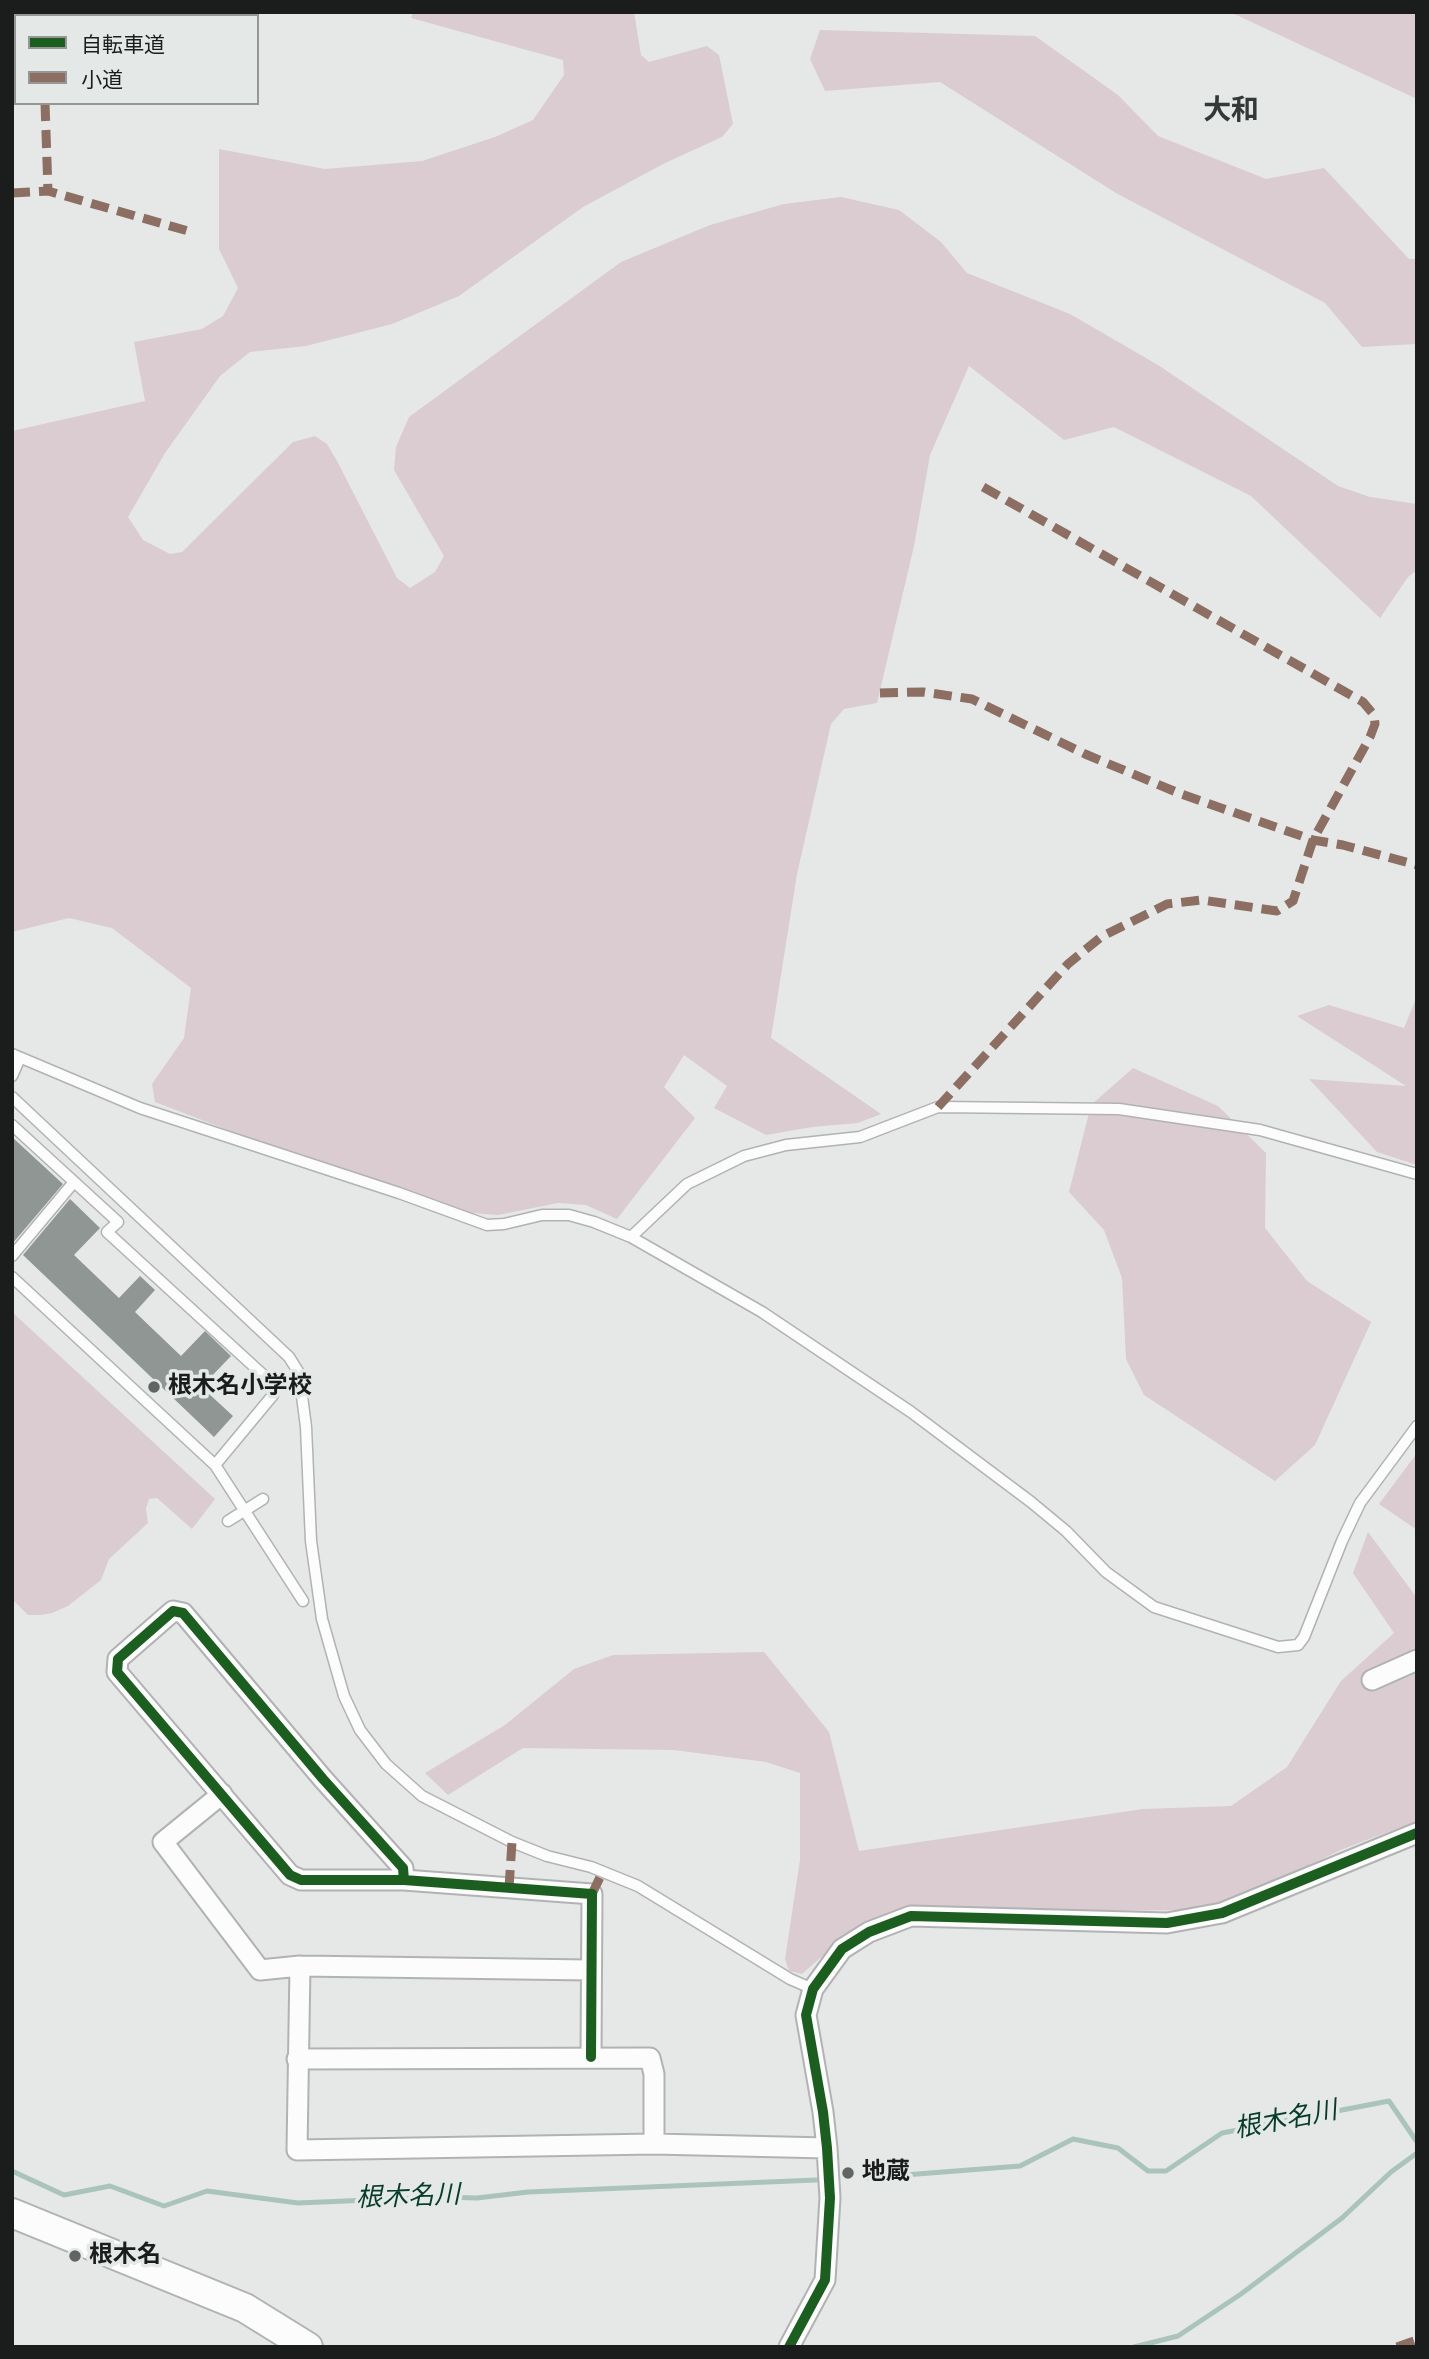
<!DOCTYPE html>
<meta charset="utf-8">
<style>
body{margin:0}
#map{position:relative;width:1429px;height:2359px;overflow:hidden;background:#e5e8e7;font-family:"Roboto Condensed","Noto Sans JP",sans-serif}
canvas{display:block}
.frame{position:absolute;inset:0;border:14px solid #1b1d1c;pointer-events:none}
.legend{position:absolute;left:14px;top:14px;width:245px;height:91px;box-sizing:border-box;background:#e4e9e7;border:2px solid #949796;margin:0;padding:9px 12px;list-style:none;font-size:21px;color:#1b1d1c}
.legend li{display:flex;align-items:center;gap:14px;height:35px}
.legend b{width:35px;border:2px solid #949796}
</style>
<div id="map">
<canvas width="1429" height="2359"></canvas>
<div class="frame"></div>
<ul class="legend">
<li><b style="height:9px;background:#1b5e20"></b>自転車道</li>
<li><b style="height:9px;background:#8d6e63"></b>小道</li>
</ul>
</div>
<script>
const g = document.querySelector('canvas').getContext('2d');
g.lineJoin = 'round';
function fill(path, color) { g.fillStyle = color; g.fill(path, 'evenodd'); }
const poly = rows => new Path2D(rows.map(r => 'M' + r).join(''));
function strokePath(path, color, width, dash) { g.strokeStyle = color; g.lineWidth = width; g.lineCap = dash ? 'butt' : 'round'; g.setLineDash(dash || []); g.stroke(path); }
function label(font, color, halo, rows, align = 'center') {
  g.font = font + ' "Roboto Condensed","Noto Sans JP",sans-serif'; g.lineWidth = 7; g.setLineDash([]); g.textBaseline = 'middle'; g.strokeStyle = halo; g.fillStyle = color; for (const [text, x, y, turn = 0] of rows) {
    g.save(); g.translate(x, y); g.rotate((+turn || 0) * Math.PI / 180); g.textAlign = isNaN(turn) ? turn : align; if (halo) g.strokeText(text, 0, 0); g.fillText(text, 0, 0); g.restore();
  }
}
fill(poly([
 [413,12,634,12,641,55,649,62,707,46,719,55,733,124,722,137,665,163,583,207,459,296,392,324,306,346,250,352,220,376,165,453,128,517,143,540,170,554,182,552,293,442,315,436,327,444,337,461,397,578,410,588,435,572,444,556,394,470,396,447,409,417,621,262,710,225,784,204,841,197,899,210,941,242,967,273,1070,314,1158,365,1338,486,1370,497,1417,504,1417,570,1408,577,1380,618,1251,496,1114,427,1064,440,969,366,930,455,914,546,877,703,844,709,831,724,797,874,771,1038,881,1114,858,1123,812,1127,766,1135,714,1108,727,1086,684,1055,664,1087,695,1118,617,1219,586,1205,558,1203,498,1215,472,1213,262,1143,155,1102,152,1084,184,1038,191,988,112,928,69,918,12,932,12,431,145,401,134,342,202,329,223,316,238,288,219,249,219,149,325,169,422,161,495,137,533,120,564,75,563,60,411,18],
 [1230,12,1417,12,1417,99],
 [820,30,1035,36,1118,95,1158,136,1266,179,1324,168,1409,259,1417,259,1417,344,1362,347,1325,303,1116,193,940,82,825,91,810,59],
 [1417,996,1417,1165,1377,1152,1309,1079,1406,1086,1297,1016,1329,1005,1404,1028],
 [1133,1068,1218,1106,1266,1153,1265,1228,1307,1281,1371,1322,1315,1445,1275,1481,1144,1395,1126,1359,1122,1278,1104,1230,1069,1192,1091,1105],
 [12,1312,215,1499,192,1529,157,1498,149,1499,146,1509,148,1523,109,1559,101,1580,68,1606,52,1613,41,1615,28,1615,12,1599],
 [1417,1453,1417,1530,1379,1504],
 [1368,1532,1417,1598,1417,1821,1343,1849,1215,1910,1044,1911,977,1907,947,1909,912,1905,852,1930,802,1974,789,1971,785,1959,800,1860,800,1773,766,1762,674,1750,523,1748,448,1795,425,1773,505,1725,574,1669,613,1655,764,1652,829,1732,859,1851,1143,1809,1231,1806,1287,1767,1341,1681,1394,1633,1353,1573]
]), '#daccd1');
strokePath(poly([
 [12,2171,64,2195,110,2186,164,2206,207,2191,298,2203,441,2197,477,2198,528,2192,816,2180],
 [866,2178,1020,2166,1073,2139,1118,2148,1148,2171,1166,2171,1222,2133,1389,2101,1417,2142],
 [1134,2347,1178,2336,1241,2294,1342,2218,1391,2172,1417,2153]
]), '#aac4b9', 5);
fill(poly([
 [12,1137,63,1184,12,1244],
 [70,1199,100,1228,74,1255,119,1298,140,1276,155,1290,135,1312,181,1356,205,1331,231,1356,207,1381,213,1386,207,1392,233,1416,214,1437,23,1255]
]), '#8f9693');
const lane = poly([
 [12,1054,140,1108,399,1193,487,1225,504,1224,542,1215,569,1215,594,1222,631,1237,762,1312,911,1412,1031,1502,1066,1531,1106,1572,1154,1607,1278,1647,1298,1645,1304,1637,1342,1541,1360,1503,1417,1426],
 [12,1076,20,1058],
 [12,1097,289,1357,299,1373,306,1427,311,1541,322,1619,344,1696,360,1730,386,1764,422,1796,512,1842,547,1856,591,1867,638,1886,790,1979,813,1989],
 [12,1125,118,1222,107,1232,272,1383,275,1388,273,1395,215,1465],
 [631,1237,687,1184,744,1156,786,1145,860,1137,938,1107,1119,1109,1260,1130,1417,1174],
 [12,1256,74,1182],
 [12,1277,215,1465,303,1601],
 [228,1521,263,1499]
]);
const street = poly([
 [1372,1680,1417,1660],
 [222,1794,163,1842,260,1970,300,1966,590,1970],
 [404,1880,403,1868,323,1779,183,1613,173,1611,118,1659,117,1672,290,1875,301,1880,404,1880,592,1894,591,2057],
 [300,1966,297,2150,654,2144,827,2148],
 [297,2059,650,2058,654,2074,654,2144],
 [789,2347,825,2280,830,2198,827,2148,823,2112,806,2015,813,1989,842,1949,869,1932,911,1916,1167,1923,1222,1913,1417,1833]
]);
const secondary = poly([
 [12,2213,245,2308,308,2347]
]);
strokePath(lane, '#b1b3b2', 13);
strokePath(street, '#b1b3b2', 23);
strokePath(secondary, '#b1b3b2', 32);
strokePath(lane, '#fbfcfb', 10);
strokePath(street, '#fbfcfb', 19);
strokePath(secondary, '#fbfcfb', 28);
strokePath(poly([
 [42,12,42,16],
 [170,12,185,16],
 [209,16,220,12],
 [45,103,48,191],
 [12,193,48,191,188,231],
 [880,693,923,692,972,699,1085,754,1181,794,1313,840,1343,845,1417,865],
 [938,1107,1068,964,1101,937,1167,904,1202,900,1277,911,1293,901,1313,840,1370,737,1375,724,1374,715,1363,702,976,483],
 [509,1888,512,1842],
 [592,1894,602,1873],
 [1397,2347,1417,2340]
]), '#8d6e63', 9, [18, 9]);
strokePath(poly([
 [404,1880,403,1868,323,1779,183,1613,173,1611,118,1659,117,1672,290,1875,301,1880,404,1880,592,1894,591,2057],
 [789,2347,825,2280,830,2198,827,2148,823,2112,806,2015,813,1989,842,1949,869,1932,911,1916,1167,1923,1222,1913,1417,1833]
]), '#1b5e20', 10);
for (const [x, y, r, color] of [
 [154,1387,7,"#626463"],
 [848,2173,7,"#626463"],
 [75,2256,7,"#626463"]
]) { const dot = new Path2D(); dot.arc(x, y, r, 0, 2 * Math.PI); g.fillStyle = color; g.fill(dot); strokePath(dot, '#e4e9e7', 2.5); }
label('bold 24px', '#1b1d1c', '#e4e9e7', [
 ["根木名小学校",168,1387],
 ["地蔵",862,2173],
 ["根木名",89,2256]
], 'left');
label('italic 26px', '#083b2b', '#e4e9e7', [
 ["根木名川",1286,2121,-11],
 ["根木名川",408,2198,-2]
]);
label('bold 28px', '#343836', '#e4e9e7', [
 ["大和",1231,112]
]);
</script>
